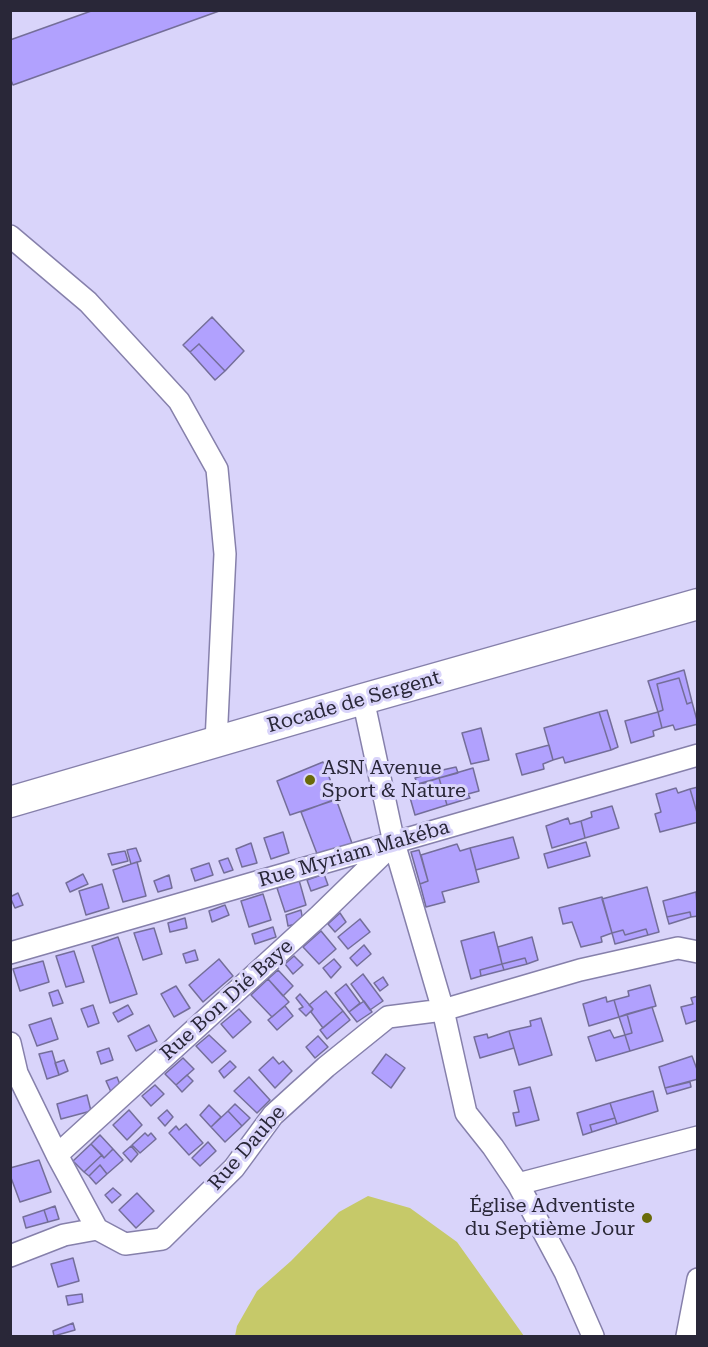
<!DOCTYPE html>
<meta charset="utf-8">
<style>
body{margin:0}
#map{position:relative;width:708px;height:1347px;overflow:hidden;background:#d9d4fa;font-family:"Roboto Serif",serif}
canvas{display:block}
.frame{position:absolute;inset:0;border:12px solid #292738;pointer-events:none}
</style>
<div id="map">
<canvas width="708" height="1347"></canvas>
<div class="frame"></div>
</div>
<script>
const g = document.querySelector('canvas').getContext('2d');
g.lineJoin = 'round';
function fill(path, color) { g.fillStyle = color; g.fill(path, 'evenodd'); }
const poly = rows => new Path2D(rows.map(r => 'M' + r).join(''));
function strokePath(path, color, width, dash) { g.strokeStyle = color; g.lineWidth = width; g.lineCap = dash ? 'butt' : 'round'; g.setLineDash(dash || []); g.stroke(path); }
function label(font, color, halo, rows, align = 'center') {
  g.font = font + ' "Roboto Serif",serif'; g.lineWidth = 6; g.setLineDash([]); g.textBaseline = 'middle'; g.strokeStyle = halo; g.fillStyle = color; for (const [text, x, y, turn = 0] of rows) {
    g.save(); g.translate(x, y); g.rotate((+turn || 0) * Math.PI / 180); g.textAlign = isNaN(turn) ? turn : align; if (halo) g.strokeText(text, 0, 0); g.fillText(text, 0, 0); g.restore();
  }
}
fill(poly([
 [368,1196,410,1208,457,1242,524,1336,235,1336,237,1326,257,1291,291,1261,339,1212]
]), '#c6c969');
const building = poly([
 [94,10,222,10,13,85,10,78,10,40,94,10],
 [212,317,244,351,225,371,199,344,190,352,183,345,212,317],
 [199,344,225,371,215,380,190,352,199,344],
 [684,670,692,702,687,704,679,678,657,684,663,710,658,712,648,681,684,670],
 [679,678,687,704,692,702,698,724,675,730,673,725,662,728,658,712,663,710,657,684,679,678],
 [607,710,618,747,611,750,599,712,607,710],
 [599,712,611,750,565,763,563,757,553,760,544,728,599,712],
 [658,712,662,728,653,731,654,736,631,743,625,721,658,712],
 [481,728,489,760,471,764,462,733,481,728],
 [549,745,553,760,543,764,544,769,522,775,516,754,549,745],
 [323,762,338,799,290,815,277,781,323,762],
 [456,767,458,773,439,778,438,771,456,767],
 [473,768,479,791,468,794,470,798,447,805,439,778,473,768],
 [438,771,439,778,418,785,415,778,438,771],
 [439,778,447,805,415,815,407,787,439,778],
 [698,787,698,816,690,789,698,787],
 [676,788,678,793,690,789,698,816,698,822,660,832,655,814,661,812,656,794,676,788],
 [336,799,353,846,319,859,301,812,336,799],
 [612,806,619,828,585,838,581,821,592,817,591,812,612,806],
 [568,818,570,824,581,821,585,838,552,848,546,826,568,818],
 [283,832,289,853,271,859,264,838,283,832],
 [513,837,519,858,476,870,470,848,513,837],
 [586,842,590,856,548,868,544,854,586,842],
 [251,843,257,863,242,867,236,849,251,843],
 [457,844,460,851,470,848,479,882,442,892,445,902,426,907,420,884,428,881,421,855,457,844],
 [136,848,141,861,131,864,127,850,136,848],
 [419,850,428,881,420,884,411,852,419,850],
 [125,851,128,861,112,865,108,854,125,851],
 [228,858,233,870,224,873,219,861,228,858],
 [137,862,146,896,123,902,113,870,137,862],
 [209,863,213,875,195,881,191,869,209,863],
 [83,874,88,884,70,892,66,883,83,874],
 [324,874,328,885,311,891,307,880,324,874],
 [169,875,172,888,158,892,154,881,169,875],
 [299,880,306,905,285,912,277,888,299,880],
 [102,884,109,908,86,915,79,891,102,884],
 [647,887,659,932,648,935,646,929,625,935,623,930,612,933,602,899,647,887],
 [696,892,698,916,691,917,690,912,667,917,663,901,696,892],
 [18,893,23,905,15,908,10,897,18,893],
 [263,894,271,920,249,927,241,901,263,894],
 [602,897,612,933,601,937,602,942,581,947,572,922,563,924,559,908,602,897],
 [225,905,229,915,212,922,209,911,225,905],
 [301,910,303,922,288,926,286,915,301,910],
 [690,912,691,917,669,924,667,917,690,912],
 [340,913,346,922,335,932,328,924,340,913],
 [185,918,187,928,170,932,168,923,185,918],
 [360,919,370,932,348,949,338,937,360,919],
 [273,927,276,937,255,944,252,934,273,927],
 [154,928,162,954,143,960,134,933,154,928],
 [646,929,648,935,615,944,612,933,623,930,625,935,646,929],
 [321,931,336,949,319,964,303,947,321,931],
 [494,932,502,964,480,970,481,976,471,979,461,941,494,932],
 [118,937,137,994,110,1003,92,946,118,937],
 [532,937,538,960,527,964,525,958,502,964,498,947,532,937],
 [364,945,371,954,357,966,350,958,364,945],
 [195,950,198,960,186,963,183,954,195,950],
 [74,951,84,982,66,987,56,956,74,951],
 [294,956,303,965,293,974,285,964,294,956],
 [525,958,527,964,504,970,502,964,525,958],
 [219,959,233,976,203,1002,189,985,219,959],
 [334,959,341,967,331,978,323,968,334,959],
 [43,961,49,982,20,991,13,969,43,961],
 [502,964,504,970,481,976,480,970,502,964],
 [278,970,293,986,283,996,268,979,278,970],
 [363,974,383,1001,370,1010,351,984,363,974],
 [383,977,388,985,380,991,374,983,383,977],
 [268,979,289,1002,272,1017,251,995,268,979],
 [346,984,360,1003,349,1012,335,993,346,984],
 [650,985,656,1006,619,1017,614,1000,629,996,628,991,650,985],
 [176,986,190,1008,174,1017,161,994,176,986],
 [58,990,63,1003,53,1006,49,993,58,990],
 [326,991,343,1011,323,1028,311,1012,313,1009,309,1005,326,991],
 [300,994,313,1009,306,1016,299,1009,303,1007,296,998,300,994],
 [698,996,698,1020,686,1024,681,1007,693,1004,691,998,698,996],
 [606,997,607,1002,614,1000,619,1017,589,1026,583,1004,606,997],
 [364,1001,372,1012,357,1022,349,1012,364,1001],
 [93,1005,99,1023,88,1027,81,1009,93,1005],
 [128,1005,133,1014,118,1022,113,1013,128,1005],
 [285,1006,293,1016,277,1030,268,1020,285,1006],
 [652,1007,663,1041,630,1051,625,1035,632,1033,627,1014,652,1007],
 [239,1009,251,1022,233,1038,221,1024,239,1009],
 [343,1011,350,1020,327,1039,320,1030,343,1011],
 [627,1014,632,1033,625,1035,619,1017,627,1014],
 [51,1018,58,1039,37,1046,29,1025,51,1018],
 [541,1018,552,1055,519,1065,509,1031,531,1026,530,1021,541,1018],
 [149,1025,157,1041,136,1051,128,1036,149,1025],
 [610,1030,614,1038,625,1035,630,1051,596,1061,588,1037,610,1030],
 [509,1031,514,1048,480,1058,474,1037,487,1034,488,1038,509,1031],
 [209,1035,226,1051,212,1063,196,1046,209,1035],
 [318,1036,328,1047,315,1058,306,1047,318,1036],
 [109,1048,113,1060,101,1064,97,1052,109,1048],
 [52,1051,59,1075,47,1079,39,1054,52,1051],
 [386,1054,405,1068,391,1088,372,1073,386,1054],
 [692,1056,698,1072,698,1079,665,1088,659,1067,692,1056],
 [273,1057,279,1064,283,1061,292,1071,275,1088,259,1070,273,1057],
 [183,1058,194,1069,176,1085,165,1074,183,1058],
 [64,1060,68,1071,59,1075,55,1063,64,1060],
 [230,1061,236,1067,224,1078,219,1071,230,1061],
 [187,1075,193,1081,182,1092,176,1085,187,1075],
 [117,1077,121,1087,111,1092,106,1081,117,1077],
 [249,1077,270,1100,257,1113,234,1091,249,1077],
 [690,1082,691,1087,667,1094,665,1088,690,1082],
 [155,1085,164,1094,151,1106,142,1096,155,1085],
 [530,1087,539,1120,516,1126,513,1113,519,1112,514,1091,530,1087],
 [653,1091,658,1111,617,1124,610,1103,653,1091],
 [87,1095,91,1111,61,1119,57,1104,87,1095],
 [610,1103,615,1118,590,1125,592,1132,583,1135,577,1113,610,1103],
 [235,1104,250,1118,242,1126,228,1111,235,1104],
 [209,1105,221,1117,211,1127,200,1115,209,1105],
 [129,1110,142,1125,127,1140,113,1125,129,1110],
 [167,1110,173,1117,165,1126,158,1118,167,1110],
 [228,1111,242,1126,225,1142,211,1127,228,1111],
 [615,1118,617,1124,592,1132,590,1125,615,1118],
 [186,1124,203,1143,189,1155,169,1133,176,1126,179,1130,186,1124],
 [145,1133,148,1136,151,1133,156,1139,140,1153,132,1145,145,1133],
 [100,1135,113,1149,104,1158,91,1144,100,1135],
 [208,1142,216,1151,200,1166,192,1158,208,1142],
 [91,1144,102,1155,84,1172,73,1161,91,1144],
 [131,1146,138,1154,131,1162,123,1153,131,1146],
 [113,1149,123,1160,107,1174,100,1165,89,1176,84,1172,102,1155,104,1158,113,1149],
 [39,1160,51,1192,20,1202,10,1175,10,1168,39,1160],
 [100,1165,107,1174,96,1184,89,1176,100,1165],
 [113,1188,121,1195,112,1203,105,1195,113,1188],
 [137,1193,154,1211,136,1228,119,1210,137,1193],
 [55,1206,59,1219,48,1222,44,1210,55,1206],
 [44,1210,48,1222,26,1228,23,1217,44,1210],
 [73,1258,79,1281,58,1287,51,1264,73,1258],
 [82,1294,83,1302,68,1305,66,1296,82,1294],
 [73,1323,75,1330,54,1336,53,1331,73,1323]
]);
fill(building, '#b1a1fe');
strokePath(building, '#746e99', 1.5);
const minor = poly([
 [10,236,88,302,179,401,217,469,225,554,216,742],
 [363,699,394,843,443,1010,466,1113,493,1147,518,1184,698,1137],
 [10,953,698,755],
 [10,1043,17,1073,57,1155,97,1229],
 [57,1155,319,916,392,845],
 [518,1184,565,1272,593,1336],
 [10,1256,64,1235,97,1229,125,1244,162,1239,234,1168,273,1115,326,1067,388,1017,443,1010,580,970,678,948,698,952],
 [687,1336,698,1279]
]);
const secondary = poly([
 [10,802,363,699,698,604]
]);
strokePath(minor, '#8680ab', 24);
strokePath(secondary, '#8680ab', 33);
strokePath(minor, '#fff', 21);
strokePath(secondary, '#fff', 30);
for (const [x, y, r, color] of [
 [310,780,6,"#696a09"],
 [647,1218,6,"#696a09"]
]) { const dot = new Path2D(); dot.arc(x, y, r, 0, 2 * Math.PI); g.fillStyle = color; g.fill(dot); strokePath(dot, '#d9d4fa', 2); }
label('20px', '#292738', '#d9d4fa', [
 ["Rocade de Sergent",354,702,-16],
 ["Rue Myriam Makéba",354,854,-16],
 ["Rue Bon Dié Baye",227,1000,-42],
 ["Rue Daube",247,1148,-49]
]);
label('20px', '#292738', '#d9d4fa', [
 ["ASN Avenue",322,768],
 ["Sport & Nature",322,791],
 ["Église Adventiste",635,1206,"right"],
 ["du Septième Jour",635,1229,"right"]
], 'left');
</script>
